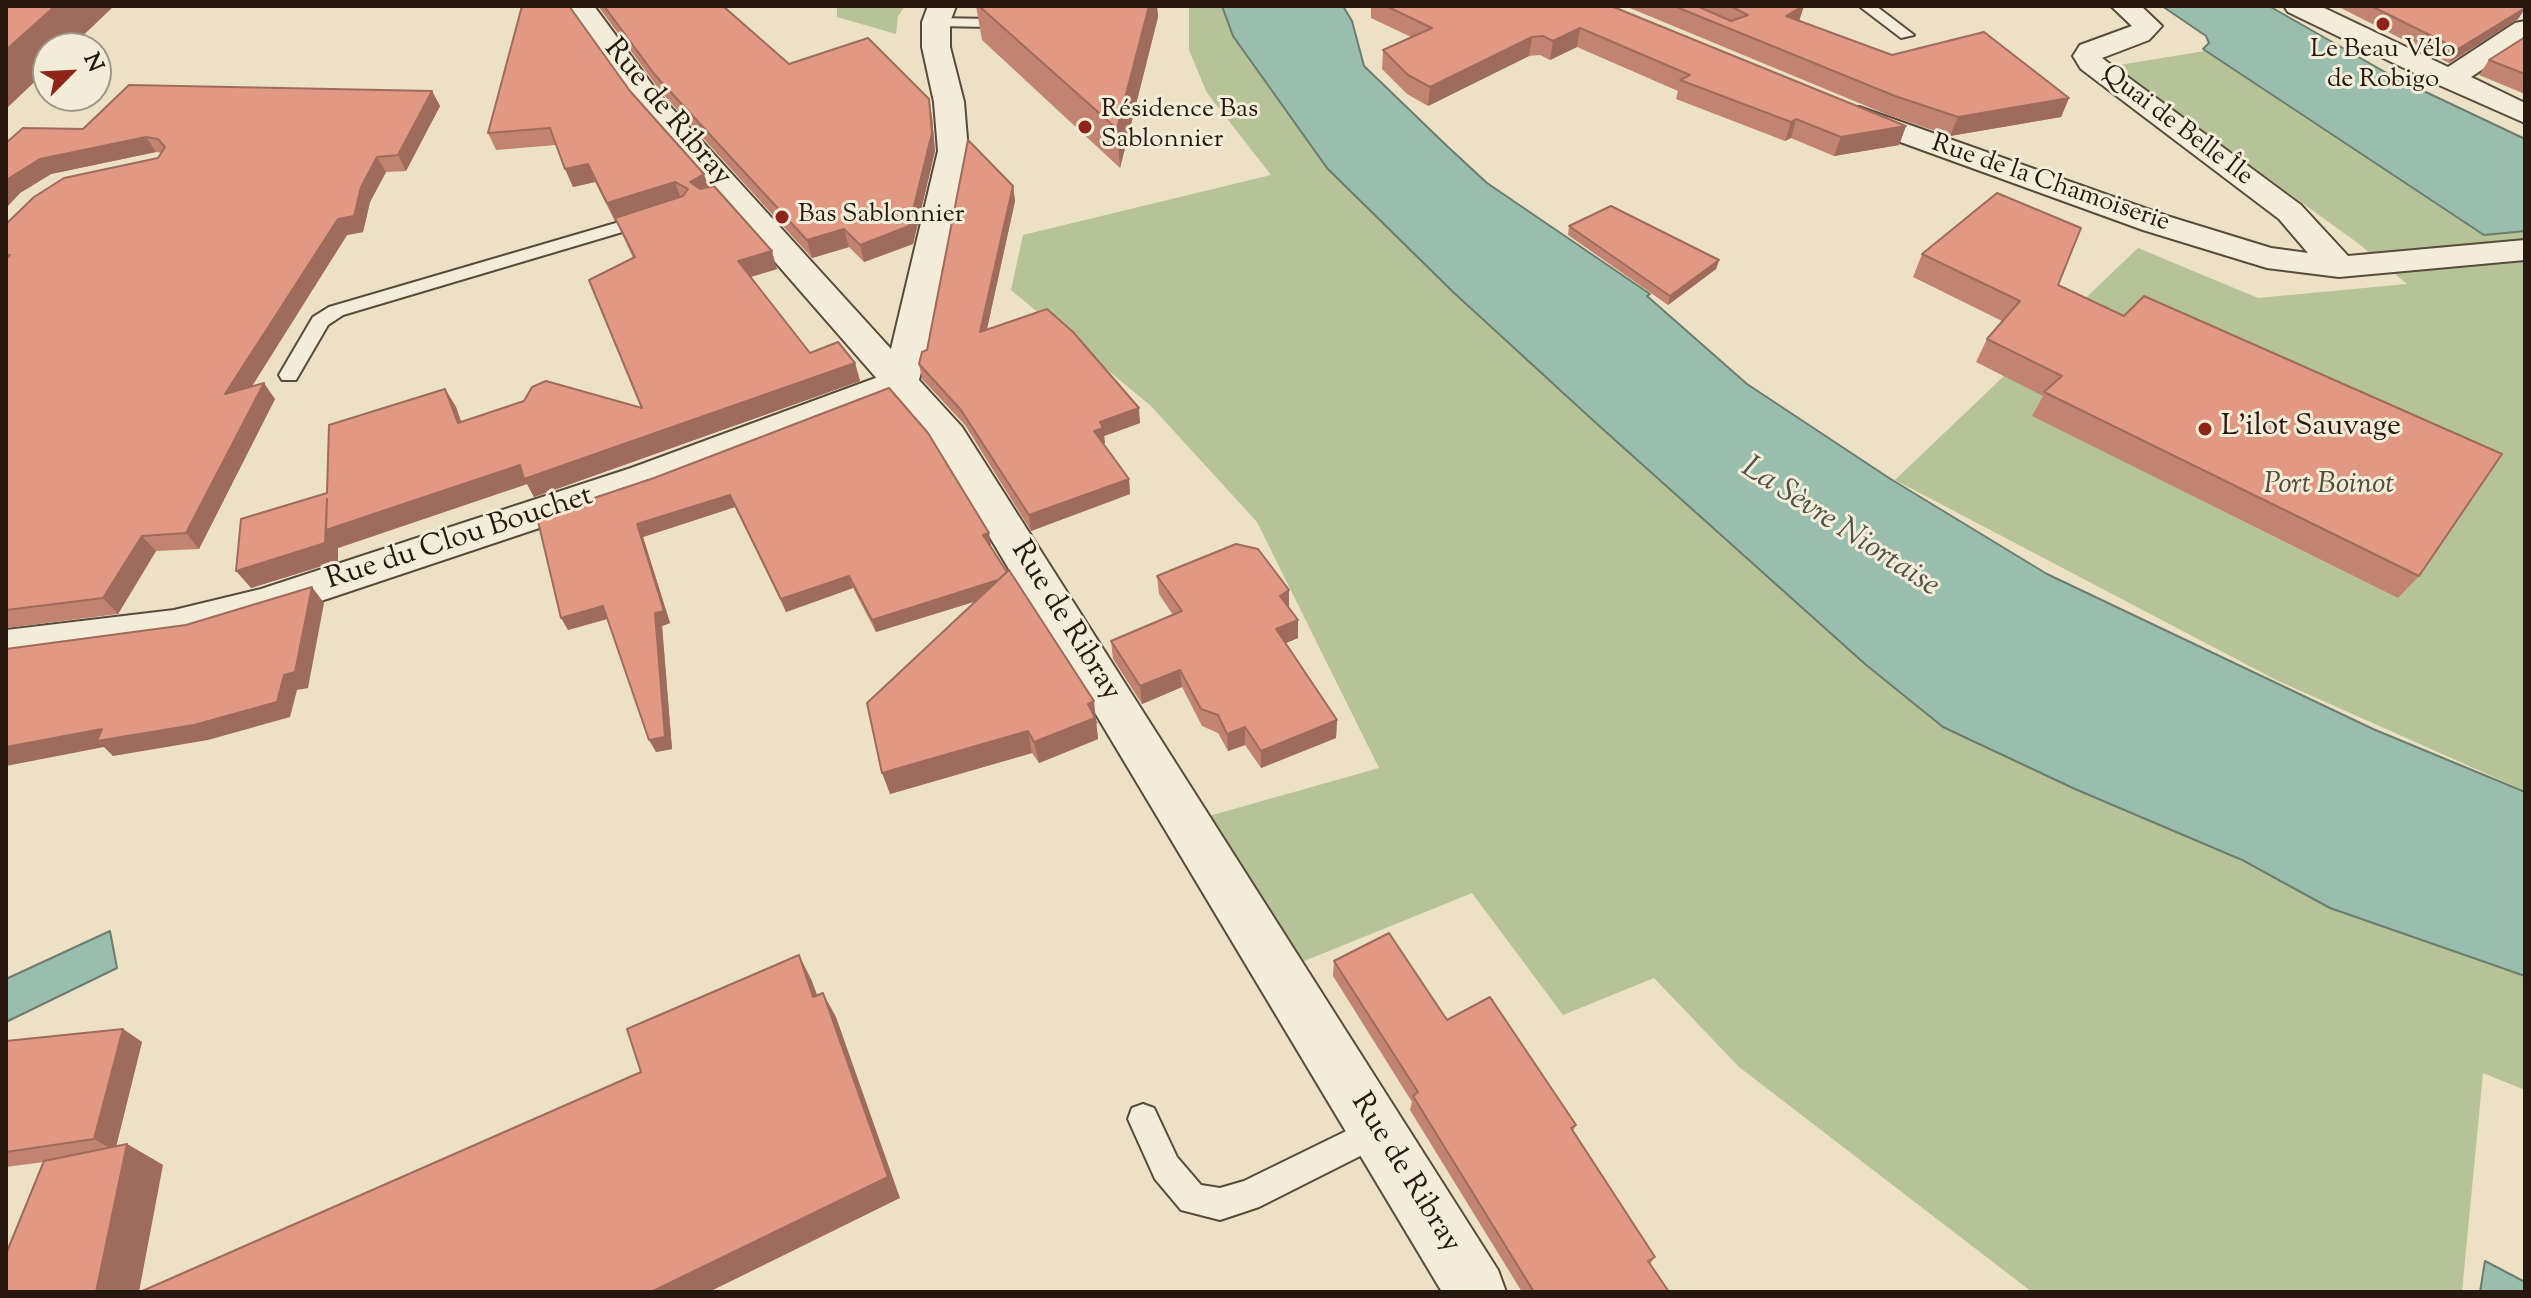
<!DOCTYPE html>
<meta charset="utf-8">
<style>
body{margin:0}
#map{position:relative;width:2531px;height:1298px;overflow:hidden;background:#ece1c4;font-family:"Sorts Mill Goudy",serif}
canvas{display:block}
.frame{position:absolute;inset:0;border:8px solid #26180e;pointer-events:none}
.north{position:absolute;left:32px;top:32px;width:80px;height:80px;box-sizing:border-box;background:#f3ecd9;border:2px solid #a19788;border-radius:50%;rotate:66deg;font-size:22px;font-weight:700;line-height:32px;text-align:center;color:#26180e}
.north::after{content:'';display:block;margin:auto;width:28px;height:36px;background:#8f2418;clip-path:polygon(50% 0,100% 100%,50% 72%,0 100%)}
</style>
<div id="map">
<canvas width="2531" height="1298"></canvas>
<div class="frame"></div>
<div class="north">N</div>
</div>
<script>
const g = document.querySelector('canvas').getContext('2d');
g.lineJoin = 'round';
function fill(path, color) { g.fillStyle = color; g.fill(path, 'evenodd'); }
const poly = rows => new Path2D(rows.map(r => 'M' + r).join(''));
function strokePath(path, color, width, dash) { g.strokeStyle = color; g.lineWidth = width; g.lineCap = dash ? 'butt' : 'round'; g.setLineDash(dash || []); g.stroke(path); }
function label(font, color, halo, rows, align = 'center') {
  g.font = font + ' "Sorts Mill Goudy",serif'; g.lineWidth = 6; g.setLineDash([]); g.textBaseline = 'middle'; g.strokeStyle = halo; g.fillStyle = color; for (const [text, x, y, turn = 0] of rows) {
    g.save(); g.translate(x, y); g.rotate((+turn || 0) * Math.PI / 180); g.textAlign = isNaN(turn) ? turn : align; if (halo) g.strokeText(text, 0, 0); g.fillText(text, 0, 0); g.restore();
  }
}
fill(poly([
 [837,6,905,6,898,16,896,34,837,17],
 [1189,6,1222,6,1233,36,1327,168,1452,291,1865,664,2330,908,2525,976,2525,1090,2483,1073,2462,1292,2032,1292,1739,1067,1654,978,1563,1015,1472,893,1292,966,1209,816,1379,768,1257,522,1151,406,1011,290,1023,235,1271,175,1207,93,1189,50],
 [2211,50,2525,230,2525,791,2276,680,1895,480,2138,248,2258,298,2407,284,2359,244,2113,66]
]), '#b5c396');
const water = poly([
 [1222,6,1343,6,1352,21,1364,66,1447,146,1487,183,1650,294,1647,296,1747,384,1889,478,2047,574,2373,729,2525,792,2525,976,2330,908,2242,860,2075,789,1943,727,1865,664,1596,423,1452,291,1327,168,1233,36,1222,6],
 [2162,6,2269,6,2392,76,2525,139,2525,231,2484,235,2203,49,2209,43,2206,36,2162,6],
 [110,931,117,968,6,1022,6,979,110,931],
 [2485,1261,2525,1282,2525,1292,2480,1292,2485,1261]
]);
fill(water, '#9abeae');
strokePath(water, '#6c7c6e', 2);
const service = poly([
 [1043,6,1069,6,991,27,936,26,929,22,936,18,991,19,1043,6],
 [1859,6,1876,6,1914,35,1901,38,1859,6],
 [650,213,659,218,656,222,343,315,328,325,296,380,282,380,279,375,313,317,329,307,650,213],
 [1143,1104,1154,1108,1177,1157,1201,1185,1220,1188,1244,1181,1377,1116,1388,1120,1392,1131,1388,1142,1259,1207,1220,1220,1181,1210,1155,1179,1128,1119,1132,1108,1143,1104]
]);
const minor = poly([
 [2111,6,2141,6,2162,26,2149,40,2102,58,2301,205,2348,256,2525,240,2525,260,2339,277,2267,268,2143,230,1837,119,1833,113,1837,107,1859,107,2167,216,2271,248,2308,253,2279,219,2081,69,2073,56,2080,45,2132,26,2111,6],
 [2284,6,2320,6,2448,67,2515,23,2525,21,2525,41,2471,77,2525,103,2525,123,2439,85,2288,12,2284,6],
 [900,369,913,373,918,381,913,389,659,488,279,615,174,642,6,664,6,630,174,610,261,589,631,468,900,369]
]);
const tertiary = poly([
 [566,6,594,6,659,94,891,349,938,151,934,102,922,47,922,22,928,6,956,6,950,22,950,47,964,102,968,151,941,292,919,380,962,427,1498,1270,1506,1292,1442,1292,934,444,639,106,566,6]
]);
strokePath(service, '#584a3c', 4);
strokePath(minor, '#584a3c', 4);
strokePath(tertiary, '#584a3c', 4);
fill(service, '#f3ecd9');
fill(minor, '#f3ecd9');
fill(tertiary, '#f3ecd9');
fill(poly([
 [598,6,723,6,789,64,929,99,932,117,935,151,913,244,864,262,849,247,812,258,661,92],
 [976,6,1157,6,1158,17,1120,168,982,40],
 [1371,6,1611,6,1906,126,1899,145,1834,156,1791,138,1785,141,1676,99,1678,91,1577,47,1550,60,1540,55,1529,56,1428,106,1407,94,1382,69,1383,50,1411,37,1371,18],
 [1625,6,1804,6,1799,21,1892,55,2069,98,2061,117,1950,136,1888,115],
 [2337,6,2525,6,2525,9,2518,19,2449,63],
 [2525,37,2525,94,2479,75,2489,60],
 [432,91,440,106,406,171,386,172,370,202,363,232,347,235,252,386,275,399,199,549,156,551,118,614,6,628,6,224,158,158,162,153,156,152,51,174,20,193,6,208,6,143,83,129],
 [630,91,704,174,708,187,777,269,750,277,810,353,855,363,860,381,534,497,527,484,338,548,338,561,251,588,327,493,445,389,456,407,461,422,642,408,633,258,616,220,615,221,595,182,573,187,556,145,496,150,488,133],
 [1013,186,1015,201,987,329,1140,423,1104,436,1105,443,1104,444,1129,479,1130,494,1031,531,965,425,922,379,919,364],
 [1569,226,1719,260,1716,269,1668,305,1568,235],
 [1922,254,2058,285,2419,576,2398,598,2032,416,2043,396,1976,362,1987,339,2002,321,1913,277],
 [654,478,991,545,990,546,1098,723,1096,724,1098,739,1039,763,1032,753,890,794,977,601,876,632,853,588,786,612,735,507,643,537,670,623,662,626,672,749,656,752,608,619,568,630],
 [1157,576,1289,608,1298,638,1286,643,1337,720,1336,738,1261,768,1245,745,1228,751,1218,733,1202,726,1182,687,1142,704,1113,659,1111,641,1173,615,1159,594],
 [1334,961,1447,1020,1576,1125,1573,1131,1655,1257,1650,1264,1669,1292,1522,1292,1410,1110,1412,1102,1333,976],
 [123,1029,142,1042,116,1146,127,1144,163,1165,44,1162,6,1167,6,1041]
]), '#c28471');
fill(poly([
 [55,6,114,6,70,48,48,48,48,69,6,109,6,50],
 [1149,6,1157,6,1158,17,1120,168,1117,129],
 [1804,6,1798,24,1786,16],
 [2525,8,2518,19,2449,63,2458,49],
 [1580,28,1577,47,1550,60,1553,41],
 [1532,37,1529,56,1428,106,1430,87],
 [432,91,440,106,406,171,398,155],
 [2069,98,2061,117,1950,136,1958,117],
 [929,99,932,117,935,151,913,244,864,262,860,245],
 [1796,119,1791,138,1785,141,1791,122],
 [1906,126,1899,145,1834,156,1841,137],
 [146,137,156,152,51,174,20,193,6,208,6,180,40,159],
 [377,157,386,172,370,202,363,232,347,235,237,410,225,394,338,219,361,187],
 [588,164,595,182,573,187,565,169],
 [704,174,710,192,696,200,690,182],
 [675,182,681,199,615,221,607,203],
 [1013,186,1015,201,983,347,980,332],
 [844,229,849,247,812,258,807,240],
 [772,251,777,269,744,279,738,261],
 [1719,260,1716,269,1668,305,1670,296],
 [855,363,860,381,534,497,527,484,338,548,338,561,251,588,236,571,327,499,520,465],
 [264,383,275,399,199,549,186,533],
 [445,389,456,407,468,441,458,423],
 [1139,408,1140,423,1104,436,1105,443,1096,446,1094,431,1100,422],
 [1129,479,1130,494,1031,531,1029,515],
 [730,495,735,507,643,537,670,623,662,626,672,749,656,752,649,740,637,524],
 [989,533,991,545,986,547,983,535],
 [142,536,156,551,118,614,103,598],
 [849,576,853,588,786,612,781,599],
 [1009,577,1012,590,876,632,872,620],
 [312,587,324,603,308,688,297,690,290,717,208,740,113,756,104,747,6,766,6,747,102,729,284,675],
 [1289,590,1289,608,1280,596],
 [603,606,610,618,568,630,561,618],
 [1298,620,1298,638,1276,647,1276,629],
 [1180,670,1182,687,1142,704,1140,686],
 [1094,701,1098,739,1039,763,1034,742,1088,704],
 [1337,720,1336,738,1261,768,1261,751],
 [1245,727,1245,745,1228,751,1227,734],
 [1028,731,1032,753,890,794,882,773],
 [799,955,812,981,827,1022,813,997],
 [823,993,836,1017,900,1198,709,1292,651,1292],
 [123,1029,142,1042,115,1151,94,1139],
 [127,1144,163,1165,139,1292,96,1292]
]), '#9e6b5c');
const building = poly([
 [6,6,55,6,6,50,6,6],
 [522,6,569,6,630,91,704,174,690,182,700,189,714,186,772,251,738,261,810,353,838,342,855,363,524,479,520,465,326,530,327,499,325,543,236,571,241,519,327,493,329,425,445,389,458,423,524,401,532,387,546,381,642,408,589,280,635,257,615,218,683,196,688,189,675,182,607,203,588,164,565,169,550,128,488,133,522,6],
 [604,6,723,6,789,64,868,38,929,99,932,133,909,226,860,245,844,229,807,240,655,75,604,6],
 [979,6,1149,6,1117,129,979,6],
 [1386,6,1611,6,1906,126,1841,137,1796,119,1791,122,1680,80,1690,75,1580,28,1553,41,1543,36,1532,37,1430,87,1408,75,1383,50,1432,28,1386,6],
 [1674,6,1697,6,1731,21,1748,15,1730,6,1803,6,1786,16,1892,55,1984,32,2069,98,1958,117,1895,96,1674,6],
 [2371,6,2525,6,2525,8,2458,49,2371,6],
 [2525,37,2525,74,2489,60,2525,37],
 [129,85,432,91,398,155,377,157,361,187,354,216,338,219,225,394,264,383,186,533,142,536,103,598,6,610,6,259,10,255,6,255,6,224,34,197,64,178,158,158,165,147,158,139,146,137,40,159,6,180,6,143,23,128,83,129,129,85],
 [968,140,1013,186,980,332,1047,309,1073,332,1139,408,1100,422,1103,428,1094,431,1129,479,1029,515,961,410,919,364,922,352,927,350,968,140],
 [1997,193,2081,228,2058,285,2124,316,2144,296,2502,454,2419,576,2044,392,2062,376,1987,339,2020,301,1922,254,1997,193],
 [1611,206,1719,260,1670,296,1569,226,1611,206],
 [889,388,928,433,989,533,983,535,1007,572,998,580,872,620,849,576,781,599,730,495,637,524,664,611,655,613,665,737,649,740,603,606,561,618,537,517,654,478,889,388],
 [1236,544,1258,549,1289,590,1280,596,1298,620,1276,629,1337,720,1261,751,1245,727,1227,734,1218,715,1201,709,1180,670,1140,686,1111,641,1182,611,1157,576,1236,544],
 [1009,570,1094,701,1088,704,1095,718,1034,742,1028,731,882,773,867,703,1009,570],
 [312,587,295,672,284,675,277,702,194,725,97,741,102,729,6,747,6,649,186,625,312,587],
 [1389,933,1447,1020,1490,997,1576,1125,1571,1128,1655,1257,1648,1261,1669,1292,1534,1292,1413,1096,1418,1092,1334,961,1389,933],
 [799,955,813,997,823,993,888,1177,651,1292,140,1292,641,1072,627,1029,799,955],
 [123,1029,94,1139,6,1152,6,1041,123,1029],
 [127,1144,96,1292,6,1292,6,1254,44,1161,127,1144]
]);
fill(building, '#e29983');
strokePath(building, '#9e6b5c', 2);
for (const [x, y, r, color] of [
 [2383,24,8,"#8f2418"],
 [1085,127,8,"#8f2418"],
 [782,217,8,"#8f2418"],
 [2205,429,8,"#8f2418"]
]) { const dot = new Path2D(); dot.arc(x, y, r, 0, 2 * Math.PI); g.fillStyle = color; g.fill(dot); strokePath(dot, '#f3ecd9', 3); }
label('26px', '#26180e', '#f3ecd9', [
 ["Le Beau Vélo",2383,52,"center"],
 ["de Robigo",2383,82,"center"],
 ["Résidence Bas",1101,112],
 ["Sablonnier",1101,142],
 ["Bas Sablonnier",798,217]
], 'left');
label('26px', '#26180e', '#f3ecd9', [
 ["Quai de Belle Île",2176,127,37],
 ["Rue de la Chamoiserie",2050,185,19]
]);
label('30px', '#26180e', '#f3ecd9', [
 ["Rue de Ribray",666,114,50],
 ["Rue du Clou Bouchet",460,540,-18],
 ["Rue de Ribray",1064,622,58],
 ["Rue de Ribray",1404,1174,58]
]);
label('30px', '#26180e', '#f3ecd9', [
 ["L'ilot Sauvage",2221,429]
], 'left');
label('italic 30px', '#514b37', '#f3ecd9', [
 ["Port Boinot",2329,487]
]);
label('italic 32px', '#4f5246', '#f3ecd9', [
 ["La Sèvre Niortaise",1839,529,33]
]);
</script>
